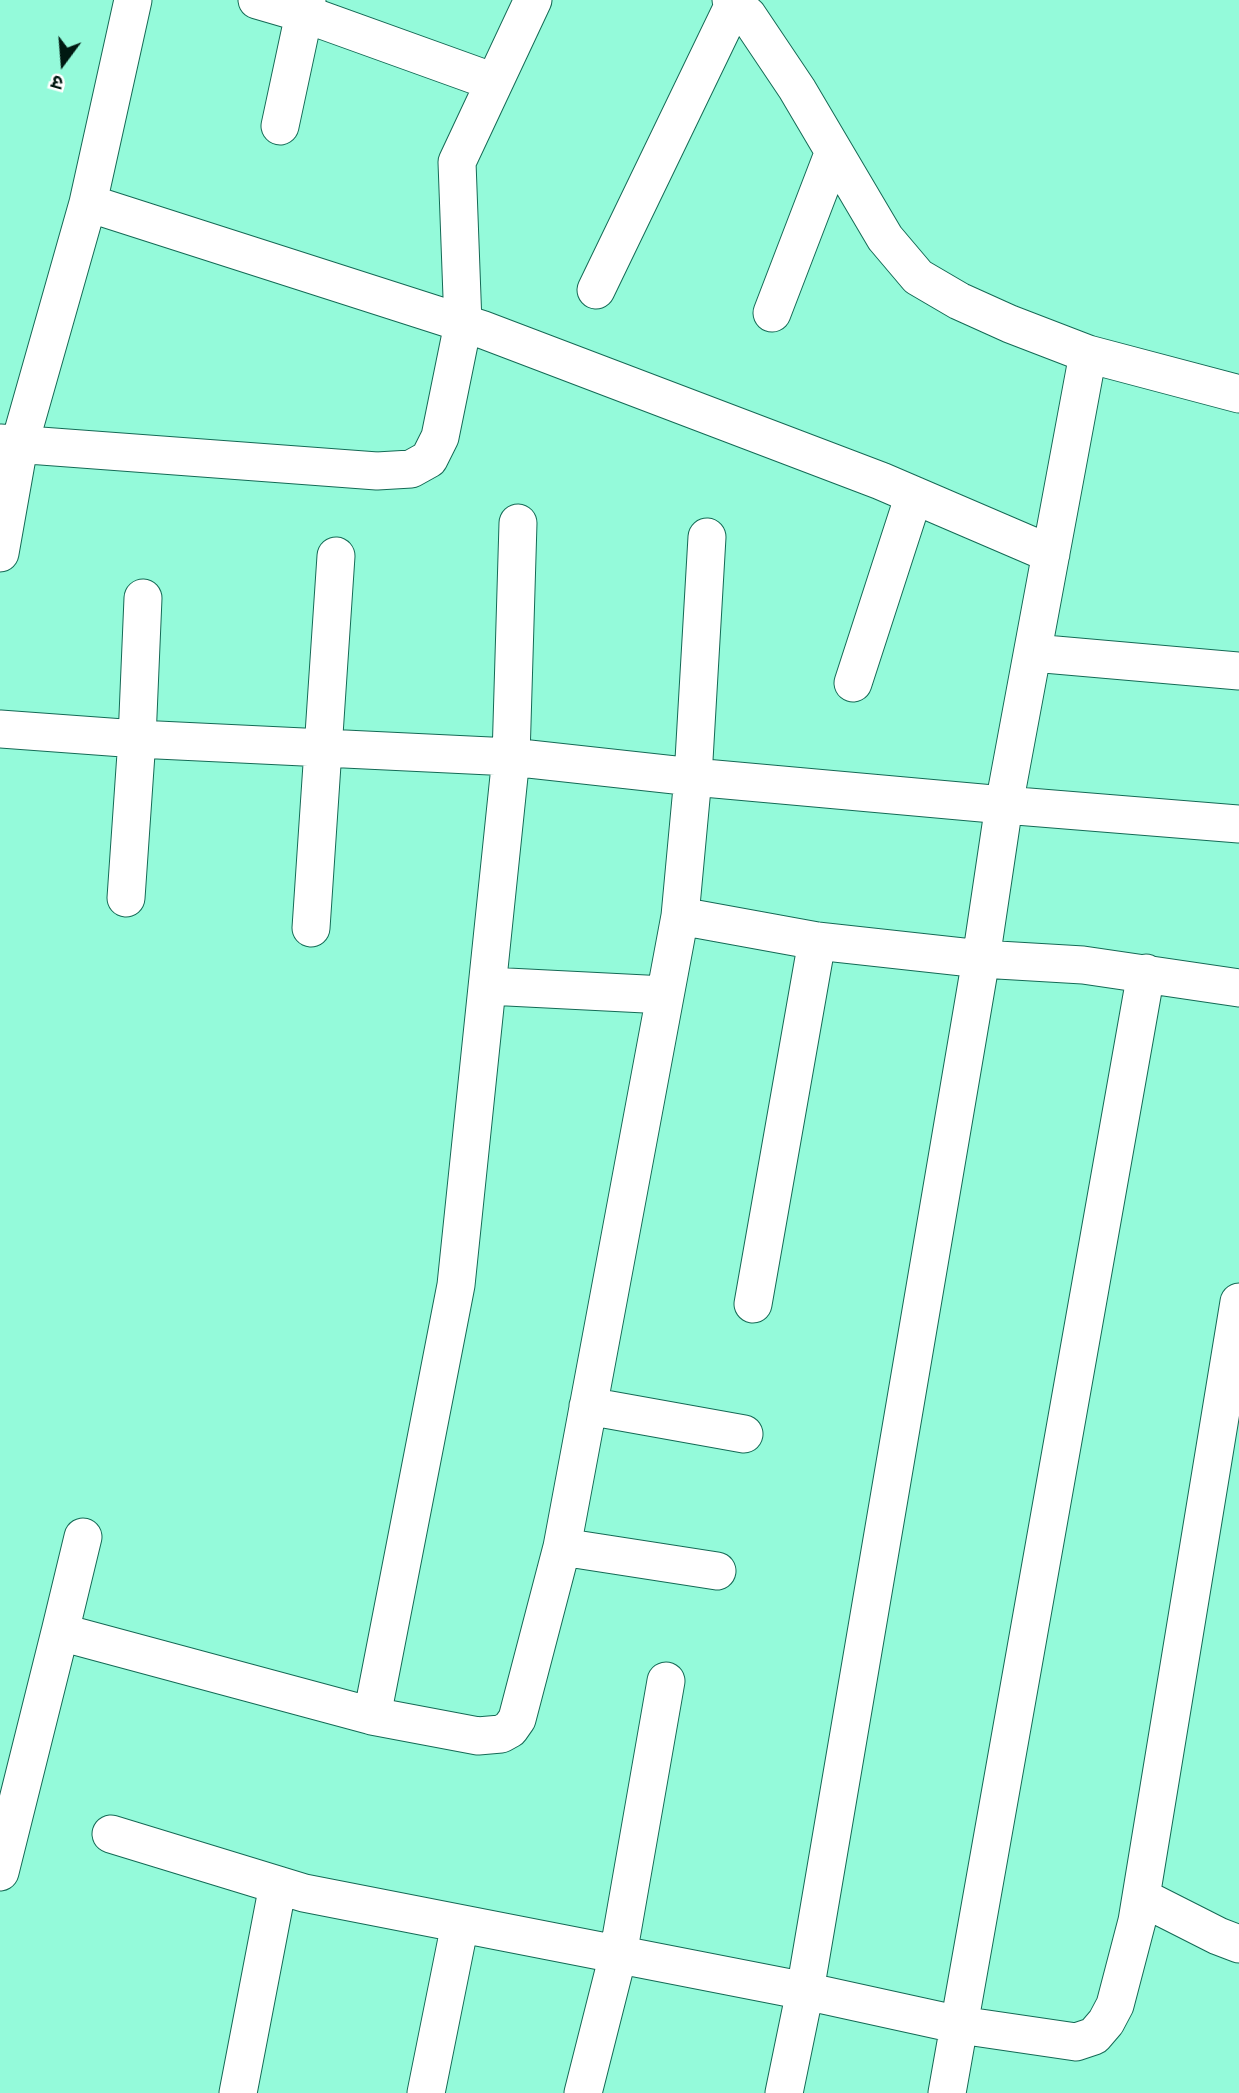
<!DOCTYPE html>
<meta charset="utf-8">
<style>
body{margin:0}
#map{position:relative;width:1239px;height:2093px;overflow:hidden;background:#94fada;font-family:"DejaVu Sans","Noto Sans Devanagari",sans-serif}
canvas{display:block}
.north{position:absolute;left:28px;top:28px;width:70px;height:70px;-webkit-text-stroke:5px #fff;paint-order:stroke;rotate:196deg;font-size:19px;font-weight:700;line-height:28px;text-align:center;color:#001911}
.north::after{content:'';display:block;margin:auto;width:24px;height:32px;background:#001911;clip-path:polygon(50% 0,100% 100%,50% 72%,0 100%)}
</style>
<div id="map">
<canvas width="1239" height="2093"></canvas>
<div class="north">उ</div>
</div>
<script>
const g = document.querySelector('canvas').getContext('2d');
g.lineJoin = 'round';
const poly = rows => new Path2D(rows.map(r => 'M' + r).join(''));
function strokePath(path, color, width, dash) { g.strokeStyle = color; g.lineWidth = width; g.lineCap = dash ? 'butt' : 'round'; g.setLineDash(dash || []); g.stroke(path); }
const minor = poly([
 [257,0,305,14,494,82],
 [280,126,307,0],
 [88,203,481,329,881,481,1051,554],
 [596,290,734,4],
 [772,313,833,154],
 [1088,354,1239,394],
 [0,443,377,471,411,469,429,459,440,437,463,324,457,162,533,0],
 [0,553,19,446,88,203,133,0],
 [1033,653,1239,671],
 [853,683,914,495],
 [0,729,137,739,511,757,693,777,707,537],
 [126,898,137,739,143,598],
 [680,916,817,941,981,959,1083,965,1239,988],
 [311,928,336,556],
 [488,986,665,995],
 [753,1304,817,941],
 [588,1406,744,1434],
 [562,1547,717,1571],
 [60,1632,83,1537],
 [372,1716,456,1285,511,757,518,523],
 [111,1834,304,1893,805,1991,960,2025,1076,2042,1094,2036,1106,2022,1115,2005,1137,1921,1239,1302],
 [0,1872,60,1632,372,1716,478,1736,501,1734,510,1729,517,1719,562,1547,680,916,693,777,1004,805,1088,354,1010,324,959,301,918,277,885,238,797,89,748,16,731,0],
 [1141,1897,1218,1936,1239,1944],
 [238,2093,278,1885],
 [426,2093,460,1924],
 [583,2093,618,1955,666,1681],
 [784,2093,805,1991,981,959,1004,805,1239,824],
 [947,2093,1146,973]
]);
strokePath(minor, '#146a55', 39);
strokePath(minor, '#fff', 37);
</script>
